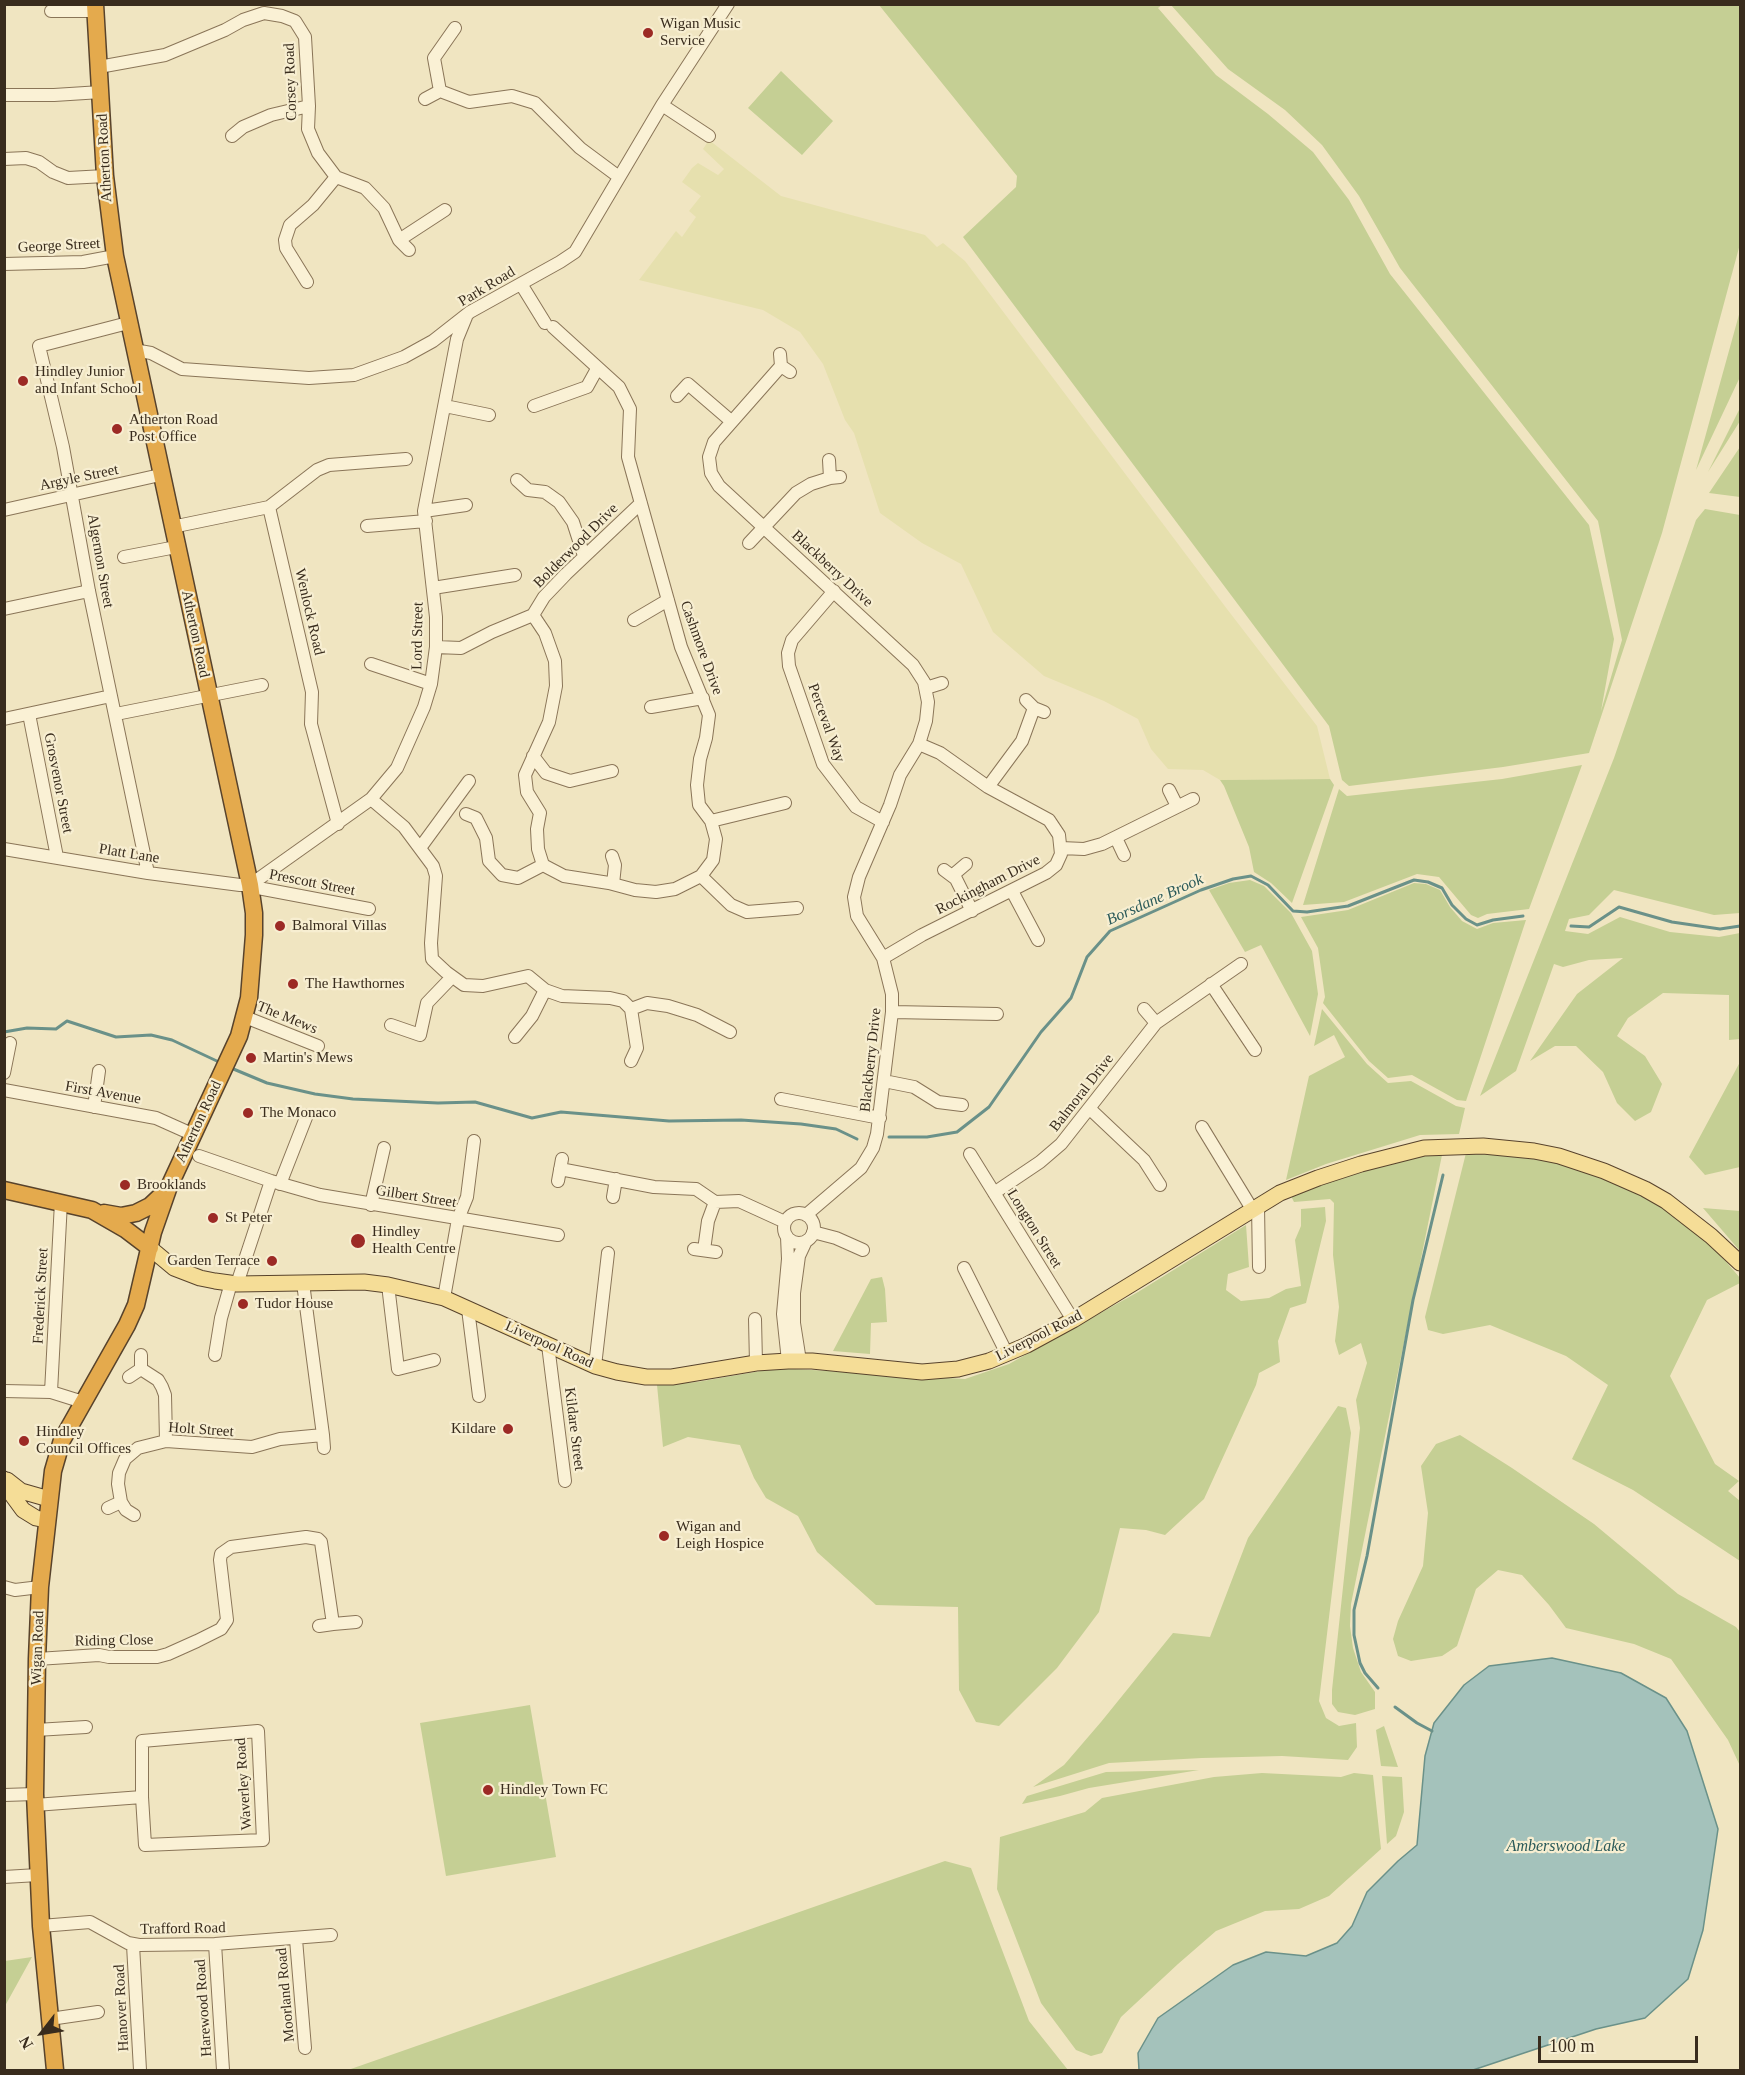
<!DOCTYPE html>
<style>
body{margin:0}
#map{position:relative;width:1745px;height:2075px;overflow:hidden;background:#f0e5c1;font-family:"Times New Roman",serif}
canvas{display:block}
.frame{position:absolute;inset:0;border:6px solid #392c1d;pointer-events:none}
.north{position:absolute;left:12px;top:2003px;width:60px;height:60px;-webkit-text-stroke:4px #f7eed1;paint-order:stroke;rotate:239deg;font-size:16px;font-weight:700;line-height:24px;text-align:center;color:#392c1d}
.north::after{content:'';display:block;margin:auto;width:21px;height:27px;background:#392c1d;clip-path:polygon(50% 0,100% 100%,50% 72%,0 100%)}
.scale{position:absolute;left:1538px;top:2036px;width:160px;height:27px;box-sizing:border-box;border:3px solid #392c1d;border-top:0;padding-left:8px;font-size:18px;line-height:21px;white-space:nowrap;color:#392c1d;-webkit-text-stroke:4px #f7eed1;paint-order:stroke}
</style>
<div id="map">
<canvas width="1745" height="2075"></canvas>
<div class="frame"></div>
<div class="north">N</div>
<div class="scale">100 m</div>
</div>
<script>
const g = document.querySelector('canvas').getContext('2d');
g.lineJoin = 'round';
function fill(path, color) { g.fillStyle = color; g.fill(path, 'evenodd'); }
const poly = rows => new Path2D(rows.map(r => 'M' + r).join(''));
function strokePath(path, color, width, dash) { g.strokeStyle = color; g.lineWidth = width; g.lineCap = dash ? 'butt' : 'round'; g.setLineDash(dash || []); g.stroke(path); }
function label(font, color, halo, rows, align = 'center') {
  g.font = font + ' "Times New Roman",serif'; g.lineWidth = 4.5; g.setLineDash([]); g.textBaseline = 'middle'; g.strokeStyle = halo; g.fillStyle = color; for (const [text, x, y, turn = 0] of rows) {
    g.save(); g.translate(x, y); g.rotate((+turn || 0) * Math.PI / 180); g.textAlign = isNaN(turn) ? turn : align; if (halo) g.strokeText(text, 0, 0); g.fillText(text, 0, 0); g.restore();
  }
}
fill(poly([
 [709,140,781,196,925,235,937,247,943,243,965,261,1227,609,1317,726,1330,779,1220,780,1203,770,1168,769,1151,749,1138,719,1104,701,1044,676,993,632,961,564,922,543,880,513,854,433,845,420,823,364,800,332,763,310,639,280,676,231,682,237,696,217,689,211,701,196,682,182,692,168,698,163,718,175,724,169,703,149]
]), '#e6e0ae');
fill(poly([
 [879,5,1162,5,1158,8,1216,75,1268,114,1313,152,1349,200,1390,274,1589,525,1614,639,1601,711,1622,640,1598,521,1400,268,1359,196,1322,145,1285,110,1228,69,1171,5,1740,5,1740,244,1662,533,1589,753,1503,767,1349,786,1342,780,1329,726,963,237,1016,187,1017,176],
 [781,71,833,121,802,155,748,108],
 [1740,311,1740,377,1696,470],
 [1740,408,1740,421,1708,472],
 [1740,447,1740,497,1709,493],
 [1705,509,1740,515,1740,913,1714,915,1614,890,1589,915,1569,919,1565,931,1588,934,1620,917,1670,932,1719,937,1740,933,1740,1039,1729,1040,1729,995,1663,993,1628,1018,1617,1036,1645,1056,1662,1084,1651,1112,1635,1121,1617,1103,1603,1072,1576,1046,1555,1046,1530,1061,1577,994,1623,958,1589,960,1563,967,1554,964,1516,1071,1480,1096,1614,758,1696,520],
 [1582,765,1529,909,1487,914,1478,918,1471,915,1439,877,1417,874,1344,902,1303,905,1339,789,1347,796,1502,779],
 [1330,779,1334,785,1292,903,1271,883,1254,872,1249,847,1224,786,1220,780],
 [1250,880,1264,886,1291,913,1312,951,1318,994,1310,1036,1261,945,1245,952,1209,890,1229,883],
 [1414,883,1426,884,1440,890,1450,907,1462,921,1477,929,1493,923,1526,920,1466,1101,1457,1100,1412,1075,1388,1078,1369,1061,1323,1003,1325,997,1318,948,1301,917,1348,910],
 [1322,1009,1367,1064,1388,1083,1411,1081,1456,1106,1465,1108,1459,1134,1420,1135,1326,1164,1286,1180,1309,1076,1345,1057,1334,1035,1314,1046],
 [1740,1062,1740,1167,1705,1175,1689,1157],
 [1466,1153,1527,1157,1589,1168,1657,1201,1712,1245,1740,1278,1740,1283,1707,1300,1670,1376,1715,1464,1739,1481,1728,1491,1740,1501,1740,1561,1633,1490,1572,1459,1608,1385,1566,1356,1490,1325,1443,1334,1428,1330,1425,1317],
 [1442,1155,1351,1604,1350,1626,1353,1648,1361,1672,1375,1692,1375,1709,1355,1715,1338,1712,1332,1704,1332,1690,1360,1428,1356,1400,1367,1363,1361,1343,1339,1355,1335,1341,1339,1307,1333,1255,1334,1203,1330,1199,1294,1202,1291,1196,1311,1187,1393,1162,1422,1156],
 [1325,1207,1326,1221,1306,1303,1290,1308,1278,1341,1280,1362,1259,1373,1256,1385,1204,1499,1165,1535,1146,1530,1120,1528,1099,1612,1057,1668,999,1726,976,1722,959,1690,958,1607,876,1605,817,1552,798,1516,766,1498,754,1478,740,1445,688,1437,663,1447,657,1385,697,1382,778,1368,965,1379,1009,1364,1138,1292,1246,1225,1249,1267,1228,1274,1226,1290,1241,1301,1269,1298,1286,1289,1301,1286,1295,1240,1301,1226,1301,1209],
 [1703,1208,1740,1211,1740,1251],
 [882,1277,885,1289,887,1322,871,1323,870,1354,833,1351,871,1279],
 [1338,1406,1346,1408,1351,1433,1319,1701,1326,1718,1339,1726,1356,1723,1357,1747,1348,1760,1282,1756,1202,1758,1109,1763,1033,1787,1064,1765,1101,1722,1173,1633,1210,1637,1248,1538],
 [1460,1435,1512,1468,1594,1524,1678,1594,1736,1627,1740,1632,1740,1766,1728,1740,1671,1659,1634,1644,1566,1628,1549,1605,1522,1575,1498,1570,1476,1589,1457,1646,1442,1656,1411,1661,1398,1656,1393,1639,1398,1621,1423,1566,1428,1513,1421,1466,1436,1444],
 [530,1705,556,1857,446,1876,420,1723],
 [1384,1726,1398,1767,1381,1766,1376,1730],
 [1199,1770,1089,1788,1060,1796,1022,1804,1027,1796,1106,1772],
 [1262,1773,1341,1777,1354,1773,1373,1775,1381,1849,1329,1896,1299,1909,1265,1911,1216,1931,1178,1964,1121,2017,1102,2053,1091,2056,1076,2050,1041,2003,997,1889,1000,1837,1085,1812,1102,1798,1214,1777],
 [1382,1776,1402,1777,1404,1812,1396,1836,1387,1844],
 [945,1861,971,1868,1029,2021,1068,2070,348,2070],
 [32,1957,5,2006,5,1961]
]), '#c5cf94');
const water = poly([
 [1552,1658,1621,1673,1666,1698,1687,1731,1718,1829,1703,1930,1688,1979,1645,2018,1596,2029,1473,2070,1139,2070,1138,2053,1158,2018,1233,1965,1266,1952,1306,1956,1337,1943,1352,1926,1367,1892,1398,1861,1417,1845,1425,1756,1434,1723,1464,1685,1489,1666,1552,1658]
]);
fill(water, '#a4c2bb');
strokePath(water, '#6a9189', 1.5);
strokePath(poly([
 [1571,926,1589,927,1619,907,1672,922,1720,929,1740,926],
 [4,1032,27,1028,56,1029,67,1021,116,1037,151,1035,172,1040,219,1062],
 [231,1068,267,1083,315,1094,353,1099,438,1103,475,1102,532,1118,561,1112,669,1121,741,1120,801,1124,836,1129,857,1139],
 [889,1137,927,1137,957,1132,989,1107,1041,1032,1071,998,1087,957,1110,931,1201,890,1233,879,1251,876,1268,885,1293,911,1307,912,1348,906,1414,880,1428,882,1442,888,1452,905,1466,919,1477,925,1493,920,1523,916],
 [1378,1688,1365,1673,1360,1663,1354,1635,1354,1610,1367,1556,1413,1300,1443,1175],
 [1395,1707,1417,1723,1432,1731]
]), '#6a9189', 3);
const minor = poly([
 [51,11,95,11],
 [455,28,434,58,440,91,469,102,512,96,535,103,580,148,619,177],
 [99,67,165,55,225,30,243,20,264,13,282,16,295,21,305,37,309,106,308,129,318,153,336,177,365,188,384,208,399,240],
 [4,95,54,95,101,92],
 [425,99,440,91],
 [662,105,709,136],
 [232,136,243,127,271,115,309,106],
 [4,159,26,158,39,162,53,172,68,178,105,176],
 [409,250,399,240,445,210],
 [4,264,83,262,115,256],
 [307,282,286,248,285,240,290,225,313,205,336,177],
 [521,284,545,323],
 [128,323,39,346,63,447,89,591,148,873],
 [134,350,151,353,182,369,309,378,354,375,404,357,433,341,470,312,560,262,575,252,662,105,728,4],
 [780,354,781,366,790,372],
 [781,366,714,442,709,457,711,473,719,486,913,665,924,682,928,702,926,721,919,744,900,775,890,805,859,877,854,897,857,916,883,958,892,994,892,1012,877,1134,873,1148,861,1168,806,1215],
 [677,396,688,384,731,421],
 [445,406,489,415],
 [534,406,587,387,597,369],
 [829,460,830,478,840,477],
 [517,480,528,490,545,492,559,502,573,522,584,556],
 [269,507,312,692,311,724,338,824],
 [4,510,160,475],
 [424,511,466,505],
 [367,526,426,521],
 [172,527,269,507,317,470,329,465,406,459],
 [749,543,796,493,811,484,830,478],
 [124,557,176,547],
 [433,588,515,575],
 [834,591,792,640,788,653,789,666,823,764,856,807,883,822],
 [4,609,89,591],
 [533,615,545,633,555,661,556,686,549,722,525,775,527,792,540,813,537,829,538,849,543,865],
 [634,620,668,600],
 [436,647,461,648,492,632,533,615,544,597,566,574,641,503],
 [371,664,431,684],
 [926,688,942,683],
 [1026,700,1034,708,1044,712],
 [651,707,703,698],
 [29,714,57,857],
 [116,714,262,685],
 [4,719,111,696],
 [533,756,546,773,570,781,612,771],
 [988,787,1022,741,1034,708],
 [1169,790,1177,806],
 [371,799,404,827,433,866,436,876,431,943,432,959,446,972,464,985,483,986,528,976,545,990,562,996,610,998,623,1001,631,1009,647,1003,668,1006,697,1015,730,1032],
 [466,814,476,818,486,838,489,861,502,875,518,878,543,865],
 [711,821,785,803],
 [1116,838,1124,855],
 [420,848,469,781],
 [1061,848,1084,849,1102,844,1193,799],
 [4,849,148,873,240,885,250,885,258,888,369,909],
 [612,856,615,865,613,884],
 [543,865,564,876,609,883,635,890,656,892,675,889,701,876,713,860,716,839,711,821,699,805,697,785,700,759,706,738,709,715,681,647,628,457,630,409,619,387,553,327],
 [944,870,956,879,972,911],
 [953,875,966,864],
 [701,876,731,905,747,912,797,908],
 [250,885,371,799,397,768,424,707,431,684,436,647,436,617,424,511,457,339,466,317],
 [1012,891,1038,940],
 [883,958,922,935,1046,873,1056,865,1061,854,1059,835,1049,820,988,787,940,753,919,744],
 [1211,984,1255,1050],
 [1144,1009,1156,1023],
 [892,1012,997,1014],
 [245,1017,318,1046],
 [391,1025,420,1035,427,1003,452,977],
 [515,1037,532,1016,545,990],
 [631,1061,637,1048,631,1009],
 [4,1073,10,1043],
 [884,1081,914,1087,938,1102,962,1105],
 [4,1090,156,1118,194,1135],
 [781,1099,880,1118],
 [94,1107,99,1071],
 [1090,1109,1144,1160,1160,1185],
 [1202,1127,1252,1209],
 [970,1154,1073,1320],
 [199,1156,271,1181,320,1195,558,1235],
 [560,1169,654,1187,696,1189,715,1202,739,1201,785,1222],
 [558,1181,562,1159],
 [280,1184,307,1115],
 [994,1193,1040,1162,1061,1144,1156,1023,1241,964],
 [613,1197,616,1179],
 [371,1205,384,1148],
 [1258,1206,1259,1267],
 '784 1228a15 15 0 1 1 30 0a15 15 0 1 1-30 0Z',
 [813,1232,836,1238,863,1250],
 [787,1237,788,1259,783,1314,788,1361],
 [694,1249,716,1252],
 [704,1250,708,1221,715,1202],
 [964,1268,1007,1354],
 [237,1284,271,1181],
 [388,1285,398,1369,434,1360],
 [444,1298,458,1219,467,1197,474,1141],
 [468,1309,479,1396],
 [755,1319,756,1363],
 [548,1345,565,1481],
 [215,1355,221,1318,231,1283],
 [800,1361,794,1323,794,1293,799,1256,806,1241],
 [595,1366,608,1253],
 [141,1369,158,1380,162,1387,165,1395,166,1441],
 [129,1377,141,1369,141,1355],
 [4,1391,51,1392,83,1402],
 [51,1392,61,1202],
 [323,1435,324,1448],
 [108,1508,121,1502],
 [134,1515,126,1510,121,1502,118,1484,119,1473,125,1459,138,1448,166,1441,252,1447,280,1439,323,1435,303,1283],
 [4,1587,15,1590,40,1587],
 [319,1626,333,1624],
 [37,1659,99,1655,109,1657,157,1657,168,1654,197,1641,221,1629,227,1620,220,1560,221,1554,231,1547,306,1537,318,1539,321,1542,333,1624,356,1622],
 [36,1730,86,1727],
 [4,1795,35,1794],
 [35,1805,142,1797,145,1845,263,1840,258,1731,142,1741,142,1797],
 [4,1877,38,1875],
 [41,1926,90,1922,128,1943,139,1945,215,1944,331,1935],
 [296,1939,305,2048],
 [215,1944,223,2070],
 [133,1945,140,2070],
 [50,2019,98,2012]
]);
const major = poly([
 [150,1248,174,1268,200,1278,215,1281,237,1284,364,1282,388,1285,444,1298,595,1366,617,1372,646,1377,672,1377,756,1363,788,1361,812,1361,922,1372,958,1369,989,1361,1027,1345,1073,1320,1280,1193,1318,1178,1361,1164,1424,1148,1483,1146,1534,1151,1559,1156,1604,1171,1645,1189,1666,1201,1711,1236,1740,1263],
 [4,1479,12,1495,23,1510,36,1518,46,1520],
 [7,1480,21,1491,49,1499]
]);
const highway = poly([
 [4,1190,92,1210,125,1229,150,1248],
 [104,1213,121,1216,136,1213,150,1206,166,1191],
 [55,2070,41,1926,35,1794,37,1659,40,1587,53,1471,62,1440,127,1325,136,1305,153,1232,168,1189,239,1036,249,998,254,935,254,913,250,885,115,256,105,176,95,4]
]);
strokePath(minor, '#8a7558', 14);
strokePath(major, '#58432c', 17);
strokePath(highway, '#58432c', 19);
strokePath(minor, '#faf1d5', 12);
strokePath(major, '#f5dd97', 15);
strokePath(highway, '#e4aa4d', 16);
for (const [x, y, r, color] of [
 [648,33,6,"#9c2a25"],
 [23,381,6,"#9c2a25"],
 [117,429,6,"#9c2a25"],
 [280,926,6,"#9c2a25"],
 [293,984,6,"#9c2a25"],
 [251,1058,6,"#9c2a25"],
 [248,1113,6,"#9c2a25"],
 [125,1185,6,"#9c2a25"],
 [213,1218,6,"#9c2a25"],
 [358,1241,8,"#9c2a25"],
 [272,1261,6,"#9c2a25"],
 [243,1304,6,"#9c2a25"],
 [508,1429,6,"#9c2a25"],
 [24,1441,6,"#9c2a25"],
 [664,1536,6,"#9c2a25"],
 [488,1790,6,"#9c2a25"]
]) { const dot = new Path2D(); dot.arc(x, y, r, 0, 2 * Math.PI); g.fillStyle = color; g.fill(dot); strokePath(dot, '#f7eed1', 2); }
label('15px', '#392c1d', '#f7eed1', [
 ["Wigan Music",660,24],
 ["Service",660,41],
 ["Hindley Junior",35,372],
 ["and Infant School",35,389],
 ["Atherton Road",129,420],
 ["Post Office",129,437],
 ["Balmoral Villas",292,926],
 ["The Hawthornes",305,984],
 ["Martin's Mews",263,1058],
 ["The Monaco",260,1113],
 ["Brooklands",137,1185],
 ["St Peter",225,1218],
 ["Hindley",372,1232],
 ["Health Centre",372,1249],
 ["Garden Terrace",260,1261,"right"],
 ["Tudor House",255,1304],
 ["Kildare",496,1429,"right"],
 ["Hindley",36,1432],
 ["Council Offices",36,1449],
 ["Wigan and",676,1527],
 ["Leigh Hospice",676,1544],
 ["Hindley Town FC",500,1790]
], 'left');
label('15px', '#392c1d', '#f7eed1', [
 ["Corsey Road",291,82,-92],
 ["Atherton Road",105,158,-93],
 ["George Street",59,246,-3],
 ["Park Road",487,287,-31],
 ["Argyle Street",79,478,-12],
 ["Bolderwood Drive",576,546,-45],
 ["Algernon Street",100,561,80],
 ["Blackberry Drive",832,569,43],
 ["Wenlock Road",309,612,77],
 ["Atherton Road",195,634,78],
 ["Lord Street",418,636,-89],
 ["Cashmore Drive",701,648,70],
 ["Perceval Way",826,723,70],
 ["Grosvenor Street",58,783,79],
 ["Platt Lane",129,854,9],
 ["Prescott Street",312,883,11],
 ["Rockingham Drive",988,885,-27],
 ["The Mews",287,1018,22],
 ["Blackberry Drive",871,1060,-84],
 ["First Avenue",103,1093,10],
 ["Balmoral Drive",1082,1093,-52],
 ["Atherton Road",199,1122,-65],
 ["Gilbert Street",416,1197,9],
 ["Longton Street",1034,1229,58],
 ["Frederick Street",41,1296,-87],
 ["Liverpool Road",1039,1336,-27],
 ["Liverpool Road",549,1345,24],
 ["Kildare Street",574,1429,83],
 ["Holt Street",201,1430,4],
 ["Riding Close",114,1641,-1],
 ["Wigan Road",38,1648,-88],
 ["Waverley Road",244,1784,-94],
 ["Trafford Road",183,1929,-1],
 ["Moorland Road",286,1995,-95],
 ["Hanover Road",122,2008,-93],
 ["Harewood Road",204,2008,-94]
]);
label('italic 16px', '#2b5a59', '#f7eed1', [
 ["Borsdane Brook",1155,900,-24],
 ["Amberswood Lake",1566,1847]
]);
</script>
